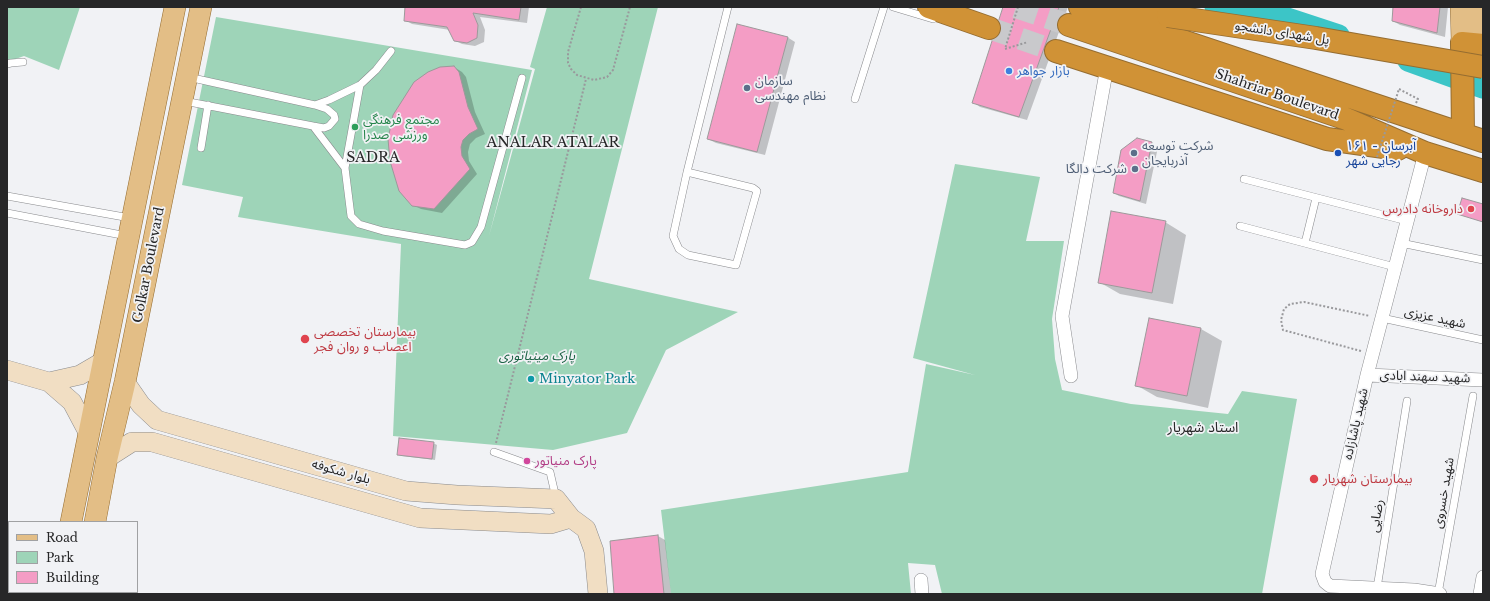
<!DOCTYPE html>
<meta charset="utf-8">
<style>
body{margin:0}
#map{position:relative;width:1490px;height:601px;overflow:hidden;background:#f1f2f5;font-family:"Libre Baskerville",serif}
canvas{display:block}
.frame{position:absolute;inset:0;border:8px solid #272728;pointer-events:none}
.legend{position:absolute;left:8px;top:521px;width:130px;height:72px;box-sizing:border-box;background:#f1f2f5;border:1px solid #a0a1a3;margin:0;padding:5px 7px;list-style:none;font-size:12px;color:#272728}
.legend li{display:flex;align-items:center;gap:8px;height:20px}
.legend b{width:20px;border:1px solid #a0a1a3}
</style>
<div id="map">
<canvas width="1490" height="601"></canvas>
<div class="frame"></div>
<ul class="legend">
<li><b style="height:5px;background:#e3be86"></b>Road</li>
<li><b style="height:11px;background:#9ed4b8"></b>Park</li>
<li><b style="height:11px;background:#f49dc5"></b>Building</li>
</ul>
</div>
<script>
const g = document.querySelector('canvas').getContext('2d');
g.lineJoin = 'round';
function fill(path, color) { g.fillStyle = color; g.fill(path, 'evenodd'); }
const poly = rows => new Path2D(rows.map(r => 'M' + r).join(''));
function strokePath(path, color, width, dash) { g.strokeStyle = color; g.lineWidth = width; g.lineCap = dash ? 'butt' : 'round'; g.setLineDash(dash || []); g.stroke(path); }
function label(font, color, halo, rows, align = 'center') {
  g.font = font + ' "Libre Baskerville","Noto Sans Arabic",serif'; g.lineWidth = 3.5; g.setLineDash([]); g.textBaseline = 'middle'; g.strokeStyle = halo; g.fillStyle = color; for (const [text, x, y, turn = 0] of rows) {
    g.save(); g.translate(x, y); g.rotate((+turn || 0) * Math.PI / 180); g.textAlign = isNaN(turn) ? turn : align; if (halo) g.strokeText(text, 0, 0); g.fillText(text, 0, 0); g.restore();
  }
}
fill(poly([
 [7,7,80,7,59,70,24,56,7,62],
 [547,7,658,7,589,279,738,312,666,350,627,433,553,450,393,436,401,244,238,217,243,197,182,185,216,17,532,70,489,236,535,69,530,67],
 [955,164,1040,177,1026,241,1064,241,1052,319,1055,359,1062,390,1131,404,1228,414,1242,391,1297,399,1262,594,942,594,935,565,908,563,911,594,671,594,661,510,908,472,926,364,975,375,913,358]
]), '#9ed4b8');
fill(poly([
 [406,7,529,7,527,23,480,17,485,30,484,42,475,46,462,44,454,40,450,30,412,24,405,20],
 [1004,7,1068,7,1027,120,980,107,973,102],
 [1394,7,1448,7,1445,37,1400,25,1393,21],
 [787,37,795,42,765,155,716,143,708,139],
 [454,67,462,72,466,77,475,112,485,134,476,138,470,144,468,152,469,161,477,174,442,213,421,209,413,205],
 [1138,139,1158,147,1146,204,1119,196,1114,193],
 [1165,222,1186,235,1173,304,1120,294,1099,282],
 [1201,329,1222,341,1208,408,1157,397,1136,385],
 [433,443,437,445,435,460,402,456,398,454],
 [658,536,665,540,671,594,615,594]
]), '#0003');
strokePath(poly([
 [1215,7,1255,17,1266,11,1339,35],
 [1408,61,1483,88]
]), '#3cc5c7', 21);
const building = poly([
 [405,7,521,7,519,20,473,13,478,25,477,38,467,43,454,41,447,27,404,21,405,7],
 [1003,7,1059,7,1019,117,972,103,1003,7],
 [1393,7,1440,7,1437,33,1392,21,1393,7],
 [737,24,788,37,757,152,707,139,737,24],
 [454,66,459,72,468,107,478,129,469,134,463,140,461,147,462,156,470,169,434,209,412,206,399,191,390,161,388,139,393,115,414,82,428,72,440,67,454,66],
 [1137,138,1152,142,1140,201,1113,193,1121,150,1137,138],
 [1462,198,1483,204,1483,222,1457,214,1462,198],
 [1111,211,1166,221,1152,293,1098,283,1111,211],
 [1149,318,1201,328,1187,396,1135,386,1149,318],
 [399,438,434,442,432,459,397,455,399,438],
 [658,535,664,594,614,594,610,541,658,535]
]);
fill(building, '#f49dc5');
strokePath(building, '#9c999a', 1);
strokePath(poly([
 [1016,7,1069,25],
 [989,28,1056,51]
]), '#c9c9cc', 22, [22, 11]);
const lane = poly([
 [893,7,933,19],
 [7,64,11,63,23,62],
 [188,77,315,105,329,100,360,85,376,70,391,51],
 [360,85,345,168,351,216,359,224,383,231,465,245,472,242,481,227,522,78],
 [855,99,884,7],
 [184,101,313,126,345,168],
 [313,126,324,128,329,126,335,119,334,115,327,109,315,105],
 [201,148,208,105],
 [687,172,753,188,757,191,736,265,688,255,679,249,673,236,687,172,728,7],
 [1244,179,1407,221],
 [7,196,130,218],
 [7,213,127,236],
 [1240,226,1395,267],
 [1305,243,1316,198],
 [1401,243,1483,260],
 [1382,318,1483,340],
 [494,452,550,472,556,498],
 [7,575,9,577],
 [1377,588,1407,401],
 [19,592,20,594],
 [1438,594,1473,396]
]);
const street = poly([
 [1425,153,1367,375,1322,574,1325,582,1330,586,1414,590,1440,594],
 [1367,375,1483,380],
 [1071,376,1062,316,1107,67],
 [921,580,922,594],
 [1480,594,1483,577]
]);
const secondary = poly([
 [7,370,49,382,72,402,89,434],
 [49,382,80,375,104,361],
 [125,382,141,405,157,420,406,491,457,495,556,499,571,518,586,529,594,551,598,594],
 [107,458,132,442,152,442,420,518,551,524,571,518]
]);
const primary = poly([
 [1461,7,1462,43],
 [1479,7,1481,45],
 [71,522,175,7],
 [95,522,107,458,125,382,201,7],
 [57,594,57,592],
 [81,594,81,592]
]);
const highway = poly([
 [929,7,989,28],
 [1080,7,1483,141],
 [1117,9,1168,16],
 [1069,25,1344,118,1425,153,1483,171],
 [1056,51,1327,139,1398,149],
 [1463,134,1462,43,1483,45]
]);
strokePath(lane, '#898a8d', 8);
strokePath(street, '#898a8d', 14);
strokePath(secondary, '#898a8d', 20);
strokePath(primary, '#956d31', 22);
strokePath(highway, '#956d31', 24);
strokePath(poly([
 [581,7,568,52,568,63,571,69,577,75,594,80,607,77,613,70,630,7],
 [1018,7,1005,49,1028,42],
 [1399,89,1418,99,1416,103],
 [1361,351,1283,330,1281,320,1284,309,1290,304,1304,302,1370,316],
 [496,443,586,79]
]), '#99999c', 2, [2, 2]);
strokePath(lane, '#fff', 7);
strokePath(street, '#fff', 13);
strokePath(secondary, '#f1dec3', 19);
strokePath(primary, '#e3be86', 21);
strokePath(highway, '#d09236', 22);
const highwayBridge = poly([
 [1168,16,1316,38,1483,67]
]);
strokePath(highwayBridge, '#956d31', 24, []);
strokePath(poly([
 [1377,157,1399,89]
]), '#99999c', 2, [2, 2]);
strokePath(highwayBridge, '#d09236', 22);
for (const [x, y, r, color] of [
 [1009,71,4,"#3f7fe0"],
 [747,88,4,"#5c6f8a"],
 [355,127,4,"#2e9e5b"],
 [1134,153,4,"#5c6f8a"],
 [1338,153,4,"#1a4fb4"],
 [1135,169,4,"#5c6f8a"],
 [1471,209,4,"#e0444e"],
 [305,339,5,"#e0444e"],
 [531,379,4,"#0f9aa8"],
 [527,461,4,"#d1479c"],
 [1314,479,5,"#e0444e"]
]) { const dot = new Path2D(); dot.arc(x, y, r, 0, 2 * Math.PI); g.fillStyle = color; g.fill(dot); strokePath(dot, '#f1f2f5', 1.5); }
label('13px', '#272728', '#f1f2f5', [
 ["پل شهدای دانشجو",1282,33,9],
 ["Shahriar Boulevard",1277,95,19],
 ["Golkar Boulevard",149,265,-79],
 ["شهید عزیزی",1435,318,12],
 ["شهید سهند ابادی",1425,377,2],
 ["شهید پاشازاده",1356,424,-77],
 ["بلوار شکوفه",341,472,16],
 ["شهید خسروی",1444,493,-80],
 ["رضایی",1377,516,-81]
]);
label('13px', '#366cbe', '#f1f2f5', [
 ["بازار جواهر",1017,71]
], 'left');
label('13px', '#4e5e75', '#f1f2f5', [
 ["سازمان",755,81],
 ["نظام مهندسی",755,96],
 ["شرکت توسعه",1142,146],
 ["آذربایجان",1142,161],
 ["شرکت دالگا",1127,169,"right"]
], 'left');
label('13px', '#27864d', '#f1f2f5', [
 ["مجتمع فرهنگی",363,120],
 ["ورزشی صدرا",363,135]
], 'left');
label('13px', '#164399', '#f1f2f5', [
 ["آبرسان - ۱۶۱",1346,146],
 ["رجایی شهر",1346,161]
], 'left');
label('13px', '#be3a42', '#f1f2f5', [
 ["داروخانه دادرس",1463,209,"right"],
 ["بیمارستان تخصصی",314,332],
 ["اعصاب و روان فجر",314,347],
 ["بیمارستان شهریار",1323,479]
], 'left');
label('italic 13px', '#1b6345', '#f1f2f5', [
 ["پارک مینیاتوری",537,356]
]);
label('13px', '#0d838f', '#f1f2f5', [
 ["Minyator Park",539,379]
], 'left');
label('13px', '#b23c85', '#f1f2f5', [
 ["پارک منیاتور",535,461]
], 'left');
label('14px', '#272728', '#f1f2f5', [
 ["ANALAR ATALAR",553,143],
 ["SADRA",373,158],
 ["استاد شهریار",1203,428]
]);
</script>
